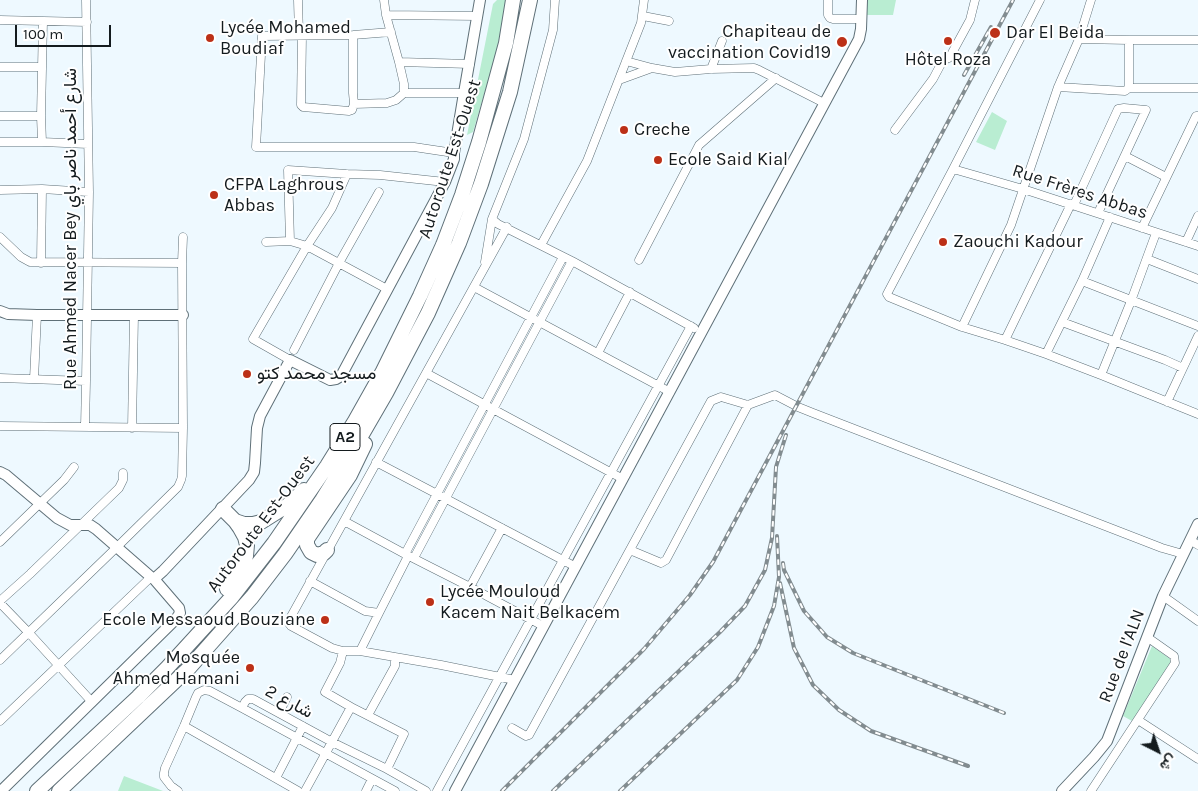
<!DOCTYPE html>
<meta charset="utf-8">
<style>
body{margin:0}
#map{position:relative;width:1198px;height:791px;overflow:hidden;background:#eef9ff;font-family:Karla,Vazirmatn,sans-serif}
canvas{display:block}
.north{position:absolute;left:1133px;top:726px;width:50px;height:50px;-webkit-text-stroke:4px #fff;paint-order:stroke;rotate:139deg;font-size:14px;font-weight:700;line-height:20px;text-align:center;color:#141b1e}
.north::after{content:'';display:block;margin:auto;width:18px;height:22px;background:#141b1e;clip-path:polygon(50% 0,100% 100%,50% 72%,0 100%)}
.scale{position:absolute;left:15px;top:25px;width:96px;height:22px;box-sizing:border-box;border:2px solid #141b1e;border-top:0;padding-left:6px;font-size:15px;line-height:18px;white-space:nowrap;color:#141b1e;-webkit-text-stroke:4px #fff;paint-order:stroke}
</style>
<div id="map">
<canvas width="1198" height="791"></canvas>
<div class="north">ش</div>
<div class="scale">100 m</div>
</div>
<script>
const g = document.querySelector('canvas').getContext('2d');
g.lineJoin = 'round';
function fill(path, color) { g.fillStyle = color; g.fill(path, 'evenodd'); }
const poly = rows => new Path2D(rows.map(r => 'M' + r).join(''));
function strokePath(path, color, width, dash) { g.strokeStyle = color; g.lineWidth = width; g.lineCap = dash ? 'butt' : 'round'; g.setLineDash(dash || []); g.stroke(path); }
function label(font, color, halo, rows, align = 'center') {
  g.font = font + ' Karla,Vazirmatn,sans-serif'; g.lineWidth = 4; g.setLineDash([]); g.textBaseline = 'middle'; g.strokeStyle = halo; g.fillStyle = color; for (const [text, x, y, turn = 0] of rows) {
    g.save(); g.translate(x, y); g.rotate((+turn || 0) * Math.PI / 180); g.textAlign = isNaN(turn) ? turn : align; if (halo) g.strokeText(text, 0, 0); g.fillText(text, 0, 0); g.restore();
  }
}
fill(poly([
 [497,0,508,0,495,57,473,132,467,135,493,4],
 [867,0,896,0,893,15,867,15],
 [992,112,1007,121,995,150,976,142],
 [1152,646,1169,658,1171,660,1171,664,1132,721,1123,716],
 [124,776,163,791,118,791]
]), '#b9edd2');
const minor = poly([
 [298,0,299,35],
 [384,0,386,15,478,16],
 [555,0,553,30,524,139,492,219,498,224,572,261,694,328],
 [828,0,828,15,830,18,833,19,862,19],
 [1040,0,953,169,887,294,889,297,962,327,1005,340,1046,354,1101,375,1198,414],
 [643,16,669,21],
 [0,20,87,22],
 [391,32,353,35,262,36,256,147,414,147,454,153],
 [302,35,301,105,303,107,349,111,352,110,354,104,353,93,353,35],
 [1079,39,1129,40,1198,40],
 [626,61,652,68,675,72,711,69,754,68,759,70,824,103],
 [399,62,470,64],
 [0,67,42,67],
 [711,69,722,41],
 [619,80,652,68],
 [1058,87,1079,39,1091,0],
 [1129,88,1129,40],
 [404,93,464,93],
 [354,104,387,103,396,100,404,93,404,84,399,62,386,15],
 [0,116,41,116],
 [895,130,933,79,941,64,946,59,949,58,952,53,970,20,975,0],
 [0,142,42,142,88,144],
 [42,142,41,116,43,21],
 [1125,156,1166,177],
 [953,169,1023,189,1198,246],
 [0,190,42,189,89,192],
 [1074,205,1118,109,1124,108,1146,110,1098,213],
 [507,227,288,622,291,626,332,648,343,651,360,651,441,665,515,680],
 [1142,228,1196,116,1198,116],
 [0,237,21,257,30,262,182,263,183,428,182,476,181,480,178,487,117,547,0,660],
 [290,241,288,170,347,174,380,175,445,182],
 [266,242,290,241,307,246,387,289],
 [1186,242,1198,216],
 [541,245,587,161,641,23,644,0],
 [1147,259,1198,279],
 [639,260,699,145,776,78],
 [485,262,492,219],
 [41,263,42,189],
 [182,263,183,237],
 [1082,281,1198,326],
 [474,287,670,392],
 [1062,322,1165,360,1183,368],
 [962,327,1011,225,1058,87,1125,91,1129,88,1198,88],
 [1005,340,1071,204],
 [294,350,339,263,379,192],
 [598,353,630,292],
 [1046,354,1082,281,1110,217],
 [290,360,253,339,307,246,332,208,347,174],
 [426,373,623,479],
 [1101,375,1131,301,1156,233],
 [0,378,86,381],
 [34,379,37,315],
 [1167,402,1198,336],
 [0,426,183,428],
 [85,427,86,381,89,192,86,0],
 [132,428,134,315],
 [376,462,576,567],
 [344,521,405,554,470,587,543,626],
 [1190,540,1198,545],
 [0,542,64,480,74,467],
 [630,550,661,563,666,560,748,405],
 [405,554,563,257],
 [414,558,572,261],
 [310,581,365,611,379,613,408,556],
 [470,587,502,528],
 [1163,596,1198,621],
 [0,601,30,574,119,488,123,480,123,473],
 [0,603,29,633,92,702],
 [343,651,340,663,325,692,351,707,404,734,387,769],
 [360,651,379,613],
 [242,708,245,702,248,699,253,699,332,742,387,769,426,791],
 [279,713,287,697],
 [368,715,395,666,395,657],
 [1138,720,1198,759],
 [0,721,151,577],
 [184,726,298,791],
 [512,728,526,736,529,735,711,401,721,397,748,405,775,395,798,407,813,413,1162,548,1183,554],
 [276,778,303,726],
 [178,791,171,786,164,777,164,773,165,768,184,726,196,697,198,693,204,690,210,691,242,708,395,791],
 [305,791,351,707],
 [366,791,372,779],
 [437,791,691,326],
 [1091,791,1175,663,1174,656,1147,637]
]);
const tertiary = poly([
 [0,311,8,314,37,315,183,315],
 [0,472,6,475,57,518,70,525,90,525,96,529,151,577,154,579,179,608,180,613,176,619,1,791],
 [154,579,163,571,249,480,254,472,255,463,257,428,260,416,290,360,330,380,336,379,341,376,445,182,454,159,454,153,464,93,480,0],
 [455,791,859,39,861,29,862,0],
 [1062,791,1094,757,1107,741,1163,596,1198,524]
]);
const motorway = poly([
 [223,509,235,521,240,528,245,537,247,545,246,556,242,567,227,589],
 [235,521,244,524,253,524,261,522,288,505,304,490],
 [327,550,324,553,317,555,311,552,307,545,307,539,350,475,365,444],
 [37,791,138,697,167,668,232,597,274,543,327,466,355,421,382,373,420,296,443,245,462,195,479,142,506,43,513,0],
 [59,791,189,668,252,597,285,554,322,500,353,450,386,393,428,313,459,243,481,184,510,92,530,0]
]);
strokePath(minor, '#5f7078', 9);
strokePath(tertiary, '#5f7078', 12);
strokePath(motorway, '#5f7078', 16);
strokePath(minor, '#fff', 8);
strokePath(tertiary, '#fff', 10);
strokePath(motorway, '#fff', 14);
const rail = poly([
 [964,75,991,27],
 [783,563,784,570,804,611,827,637,853,653,1004,713],
 [780,583,794,648,813,685,839,710,871,731,968,766],
 [502,791,644,649,690,595,713,562,1013,0],
 [553,791,720,632,745,606,765,570,772,538,776,467,786,435],
 [620,791,737,680,758,647,774,606,779,577,777,536]
]);
strokePath(rail, '#828c90', 4);
strokePath(rail, '#fff', 2, [5.5]);
for (const [x, y, r, color] of [
 [995,33,6,"#bc3017"],
 [210,38,5,"#bc3017"],
 [948,41,5,"#bc3017"],
 [842,42,6,"#bc3017"],
 [624,130,5,"#bc3017"],
 [658,160,5,"#bc3017"],
 [214,195,5,"#bc3017"],
 [943,242,5,"#bc3017"],
 [247,374,5,"#bc3017"],
 [430,602,5,"#bc3017"],
 [325,620,5,"#bc3017"],
 [250,668,5,"#bc3017"]
]) { const dot = new Path2D(); dot.arc(x, y, r, 0, 2 * Math.PI); g.fillStyle = color; g.fill(dot); strokePath(dot, '#fff', 2); }
for (const [x, y, w] of [
 [345,437,30]
]) { const box = new Path2D(); box.roundRect(x - w / 2, y - 13.5, w, 27, 4); g.fillStyle = '#fff'; g.fill(box); strokePath(box, '#141b1e', 1); }
label('bold 16px', '#141b1e', null, [
 ["A2",345,437]
]);
label('18px', '#141b1e', '#fff', [
 ["Lycée Mohamed",220,28],
 ["Boudiaf",220,49],
 ["Chapiteau de",831,32,"right"],
 ["vaccination Covid19",831,53,"right"],
 ["Dar El Beida",1006,33],
 ["Hôtel Roza",948,60,"center"],
 ["Creche",634,130],
 ["Ecole Said Kial",668,160],
 ["CFPA Laghrous",224,185],
 ["Abbas",224,206],
 ["Zaouchi Kadour",953,242],
 ["مسجد محمد كتو",257,374],
 ["Lycée Mouloud",440,592],
 ["Kacem Nait Belkacem",440,613],
 ["Ecole Messaoud Bouziane",315,620,"right"],
 ["Mosquée",240,658,"right"],
 ["Ahmed Hamani",240,679,"right"]
], 'left');
label('18px', '#141b1e', '#fff', [
 ["Autoroute Est-Ouest",450,159,-72],
 ["Rue Frères Abbas",1080,192,18],
 ["Rue Ahmed Nacer Bey شارع أحمد ناصر باي",71,229,-90],
 ["Autoroute Est-Ouest",261,524,-53],
 ["Rue de l'ALN",1122,656,-69],
 ["شارع 2",289,702,28]
]);
</script>
